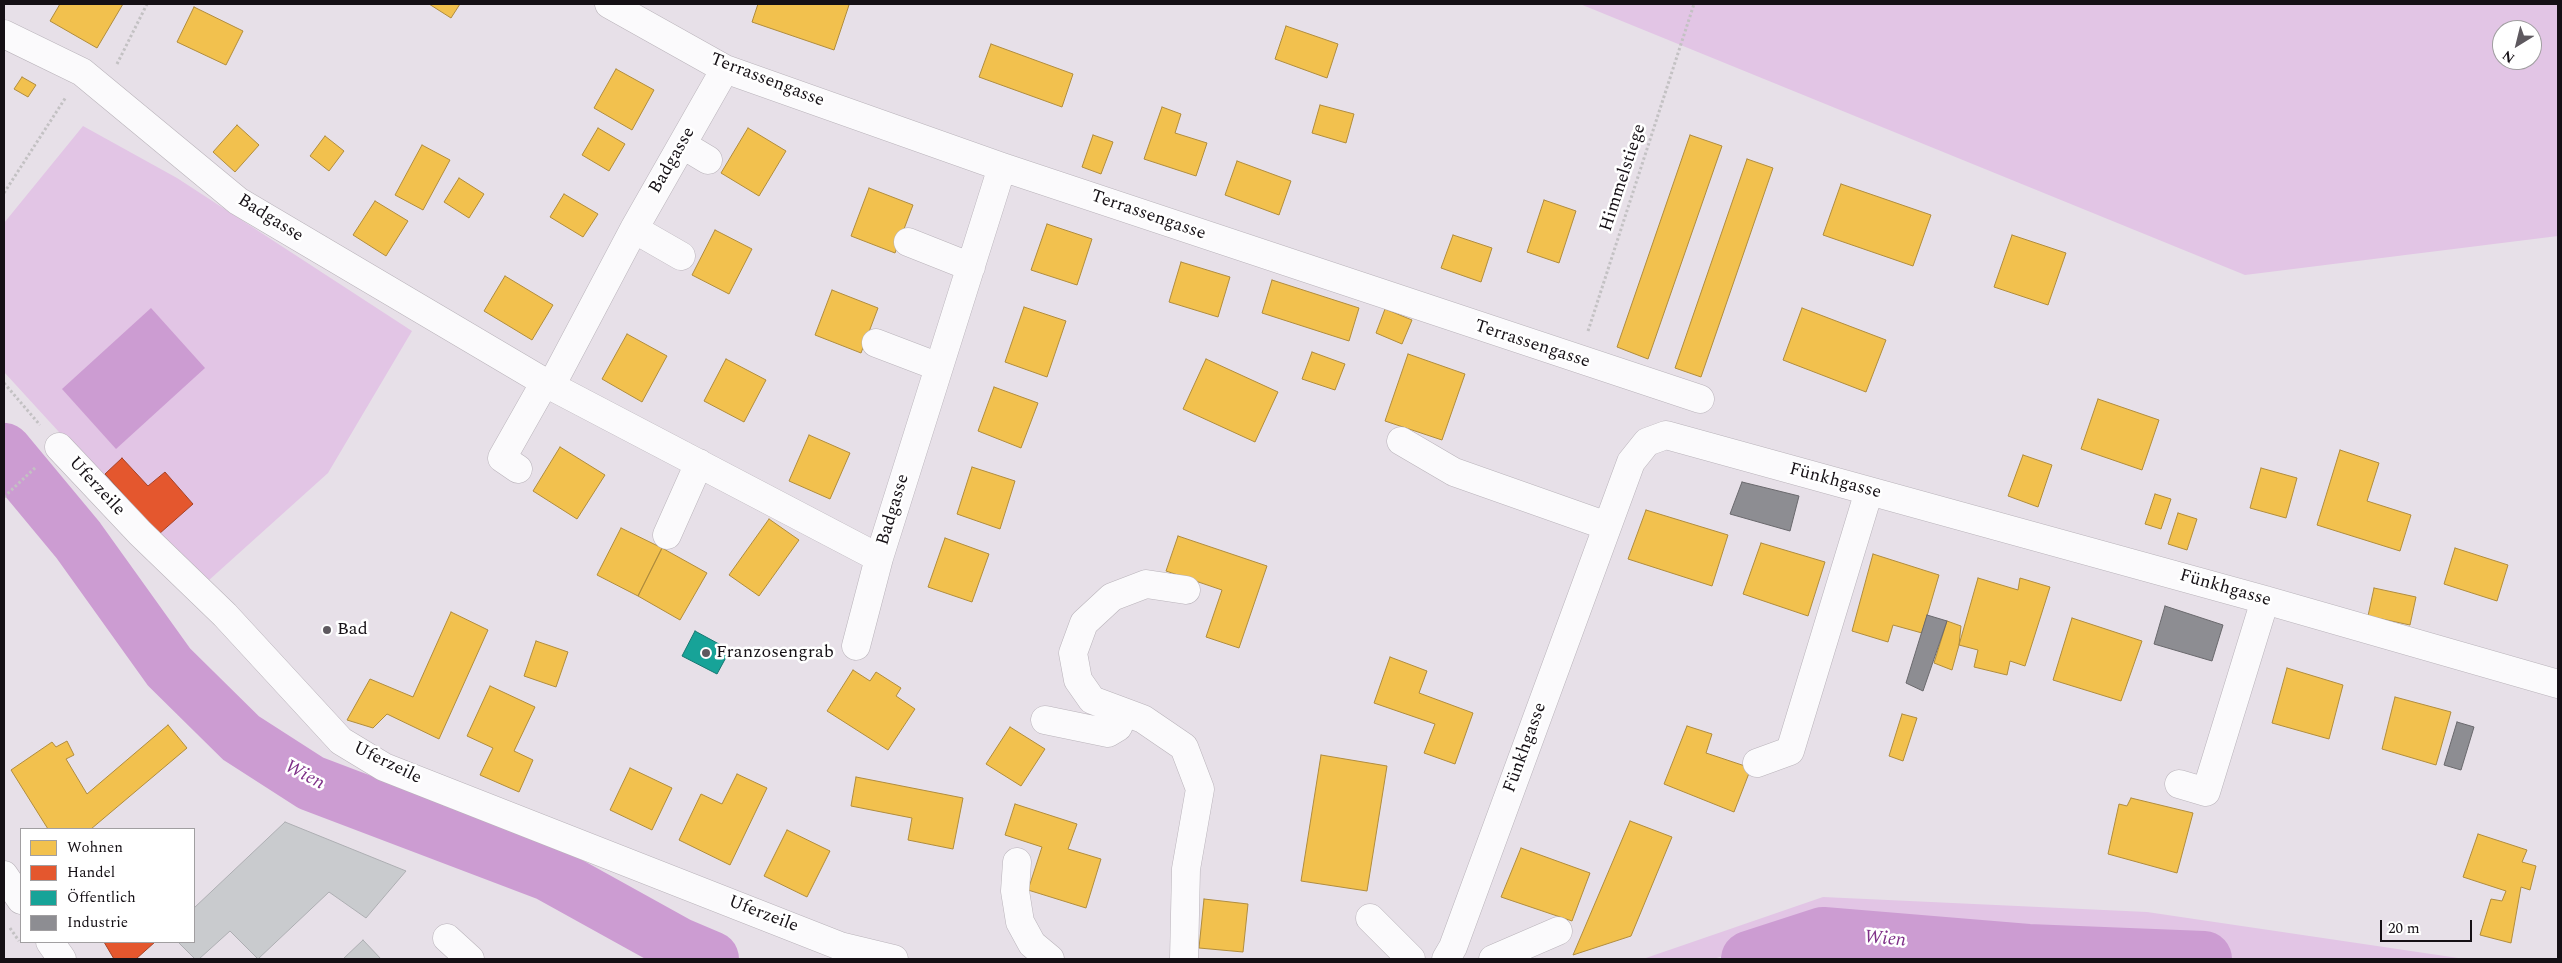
<!DOCTYPE html>
<meta charset="utf-8">
<style>
body{margin:0}
#map{position:relative;width:2562px;height:963px;overflow:hidden;background:#e7e0e8;font-family:Spectral,serif}
canvas{display:block}
.frame{position:absolute;inset:0;border:5px solid #151015;pointer-events:none}
.legend{position:absolute;left:20px;top:828px;width:175px;height:115px;box-sizing:border-box;background:#fff;border:1px solid #a19fa1;margin:0;padding:6px 9px;list-style:none;font-size:15px;color:#151015}
.legend li{display:flex;align-items:center;gap:10px;height:25px}
.legend b{width:25px;border:1px solid #a19fa1}
.north{position:absolute;left:2492px;top:20px;width:50px;height:50px;box-sizing:border-box;background:#fff;border:1px solid #a19fa1;border-radius:50%;rotate:216deg;font-size:14px;font-weight:700;line-height:20px;text-align:center;color:#151015}
.north::after{content:'';display:block;margin:auto;width:18px;height:22px;background:#5e595f;clip-path:polygon(50% 0,100% 100%,50% 72%,0 100%)}
.scale{position:absolute;left:2380px;top:920px;width:92px;height:22px;box-sizing:border-box;border:2px solid #151015;border-top:0;padding-left:6px;font-size:15px;line-height:18px;white-space:nowrap;color:#151015;-webkit-text-stroke:4px #fff;paint-order:stroke}
</style>
<div id="map">
<canvas width="2562" height="963"></canvas>
<div class="frame"></div>
<ul class="legend">
<li><b style="height:14px;background:#f2c14e"></b>Wohnen</li>
<li><b style="height:14px;background:#e4572e"></b>Handel</li>
<li><b style="height:14px;background:#17a398"></b>Öffentlich</li>
<li><b style="height:14px;background:#8d8d92"></b>Industrie</li>
</ul>
<div class="north">N</div>
<div class="scale">20 m</div>
</div>
<script>
const g = document.querySelector('canvas').getContext('2d');
g.lineJoin = 'round';
function fill(path, color) { g.fillStyle = color; g.fill(path, 'evenodd'); }
const poly = rows => new Path2D(rows.map(r => 'M' + r).join(''));
function strokePath(path, color, width, dash) { g.strokeStyle = color; g.lineWidth = width; g.lineCap = dash ? 'butt' : 'round'; g.setLineDash(dash || []); g.stroke(path); }
function label(font, color, halo, rows, align = 'center') {
  g.font = font + ' Spectral,serif'; g.lineWidth = 5; g.setLineDash([]); g.textBaseline = 'middle'; g.strokeStyle = halo; g.fillStyle = color; for (const [text, x, y, turn = 0] of rows) {
    g.save(); g.translate(x, y); g.rotate((+turn || 0) * Math.PI / 180); g.textAlign = isNaN(turn) ? turn : align; if (halo) g.strokeText(text, 0, 0); g.fillText(text, 0, 0); g.restore();
  }
}
fill(poly([
 [1580,4,2558,4,2558,236,2245,275],
 [2502,30,2532,30,2532,60,2502,60],
 [83,126,177,178,412,331,328,473,208,581,157,539,4,372,4,223],
 [1823,897,2147,912,2465,959,2226,959,2202,952,2018,942,1836,924,1713,959,1643,959]
]), '#e2c5e5');
fill(poly([
 [151,308,205,368,116,449,62,389]
]), '#cc9cd2');
const homes = poly([
 [60,4,123,4,97,48,50,21,60,4],
 [429,4,460,4,451,18,429,4],
 [758,4,846,4,849,5,834,50,752,22,758,4],
 [194,7,243,31,226,65,177,42,194,7],
 [1286,26,1338,44,1327,78,1275,59,1286,26],
 [991,44,1073,74,1062,107,979,77,991,44],
 [616,69,654,90,632,130,594,108,616,69],
 [22,77,36,85,28,97,14,89,22,77],
 [1320,105,1354,114,1346,143,1312,133,1320,105],
 [1162,107,1181,114,1175,133,1207,143,1196,176,1144,159,1162,107],
 [237,125,259,145,235,172,213,152,237,125],
 [598,128,625,144,609,171,582,155,598,128],
 [748,128,786,151,759,196,721,173,748,128],
 [1093,135,1113,142,1101,174,1082,167,1093,135],
 [1690,135,1722,146,1648,359,1617,347,1690,135],
 [325,136,344,151,329,171,310,156,325,136],
 [422,145,450,160,423,210,395,195,422,145],
 [1747,159,1773,168,1701,377,1675,368,1747,159],
 [1237,161,1291,181,1279,215,1225,195,1237,161],
 [459,178,484,194,469,218,444,202,459,178],
 [1841,184,1931,215,1913,266,1823,235,1841,184],
 [869,188,913,205,895,253,851,236,869,188],
 [564,194,598,214,583,237,550,217,564,194],
 [1544,200,1576,211,1559,263,1527,252,1544,200],
 [375,201,408,221,386,256,353,235,375,201],
 [1047,224,1092,239,1077,285,1031,270,1047,224],
 [715,230,752,249,729,294,692,275,715,230],
 [1453,235,1492,248,1481,282,1441,268,1453,235],
 [2012,235,2066,253,2048,305,1994,287,2012,235],
 [1181,262,1230,277,1218,317,1169,302,1181,262],
 [505,276,553,305,532,340,484,311,505,276],
 [1272,280,1359,308,1349,341,1262,313,1272,280],
 [832,290,878,308,861,353,815,335,832,290],
 [1024,307,1066,321,1047,377,1005,362,1024,307],
 [1802,308,1886,340,1866,392,1783,360,1802,308],
 [1385,309,1412,320,1402,344,1376,333,1385,309],
 [627,334,667,356,642,402,602,379,627,334],
 [1312,352,1345,364,1335,390,1302,379,1312,352],
 [1408,354,1465,374,1442,440,1385,421,1408,354],
 [726,359,766,380,744,422,704,401,726,359],
 [1206,359,1278,392,1255,442,1183,409,1206,359],
 [994,387,1038,403,1021,448,978,431,994,387],
 [2098,399,2159,420,2142,470,2081,449,2098,399],
 [809,435,850,453,830,499,789,481,809,435],
 [560,447,605,475,577,519,533,491,560,447],
 [2340,450,2379,463,2367,501,2411,515,2400,551,2317,525,2340,450],
 [2023,455,2052,465,2038,507,2008,496,2023,455],
 [972,467,1015,481,1000,529,957,514,972,467],
 [2261,468,2297,478,2286,518,2250,508,2261,468],
 [2155,494,2171,499,2161,529,2145,524,2155,494],
 [1646,510,1728,535,1712,586,1628,559,1646,510],
 [2178,513,2197,519,2187,550,2168,544,2178,513],
 [769,519,799,540,759,596,729,575,769,519],
 [621,528,662,548,638,596,597,575,621,528],
 [1178,536,1267,566,1239,648,1206,637,1222,590,1166,571,1178,536],
 [945,538,989,554,972,602,928,587,945,538],
 [1761,543,1825,562,1808,616,1743,594,1761,543],
 [662,548,707,573,680,620,638,596,662,548],
 [2455,548,2508,565,2497,601,2444,584,2455,548],
 [1873,554,1939,575,1922,633,1893,625,1888,642,1852,631,1873,554],
 [1978,578,2018,590,2020,578,2050,587,2025,666,2010,661,2007,675,1974,667,1978,650,1959,645,1978,578],
 [2374,588,2416,597,2410,625,2368,616,2374,588],
 [451,612,488,630,439,739,387,714,373,728,347,720,370,679,413,697,451,612],
 [2072,618,2142,641,2121,701,2053,680,2072,618],
 [1947,621,1961,626,1959,645,1952,670,1934,663,1947,621],
 [536,641,568,652,556,687,524,676,536,641],
 [1390,657,1427,671,1419,693,1473,713,1455,764,1424,753,1435,724,1374,703,1390,657],
 [2287,668,2343,685,2329,739,2272,723,2287,668],
 [853,670,870,681,876,672,901,688,896,696,915,709,888,750,827,711,853,670],
 [490,686,535,707,514,751,533,760,519,792,480,775,493,748,467,736,490,686],
 [2395,697,2451,712,2436,765,2382,749,2395,697],
 [1902,714,1917,718,1903,761,1889,756,1902,714],
 [168,725,187,748,91,829,48,829,11,770,52,742,56,747,67,741,74,755,66,759,87,794,168,725],
 [1687,726,1712,734,1706,753,1751,768,1734,812,1664,784,1687,726],
 [1010,727,1045,749,1021,786,986,764,1010,727],
 [1321,755,1387,766,1367,891,1301,881,1321,755],
 [630,768,672,788,652,830,610,810,630,768],
 [737,774,767,788,730,865,679,840,701,794,722,804,737,774],
 [856,777,963,798,953,849,908,840,912,818,851,806,856,777],
 [2131,798,2193,813,2177,873,2108,854,2119,804,2127,806,2131,798],
 [1015,804,1077,824,1068,849,1101,859,1086,908,1028,890,1042,847,1005,835,1015,804],
 [1630,821,1672,837,1631,936,1573,955,1630,821],
 [787,830,830,851,807,897,764,876,787,830],
 [2478,834,2527,850,2522,862,2536,866,2530,890,2521,887,2511,943,2480,935,2491,899,2502,901,2506,891,2463,877,2478,834],
 [1521,848,1590,873,1572,921,1501,897,1521,848],
 [1204,899,1248,904,1243,952,1199,948,1204,899]
]);
fill(homes, '#f2c14e');
strokePath(homes, '#b08c3d', 1);
const shops = poly([
 [122,458,148,486,165,472,193,504,159,534,105,474,122,458],
 [104,942,155,942,136,959,114,959,104,942]
]);
fill(shops, '#e4572e');
strokePath(shops, '#a64226', 1);
const public = poly([
 [695,631,730,650,717,674,682,656,695,631]
]);
fill(public, '#17a398');
strokePath(public, '#167771', 1);
const industry = poly([
 [1742,482,1799,496,1790,531,1730,514,1742,482],
 [2165,606,2223,625,2212,661,2154,644,2165,606],
 [1927,615,1947,621,1923,691,1906,683,1927,615],
 [2457,722,2474,727,2461,770,2444,765,2457,722]
]);
fill(industry, '#8d8d92');
strokePath(industry, '#69686c', 1);
strokePath(poly([
 [4,451,78,540,169,667,241,738,311,783,548,873,678,945,711,959],
 [1749,959,1823,935,2028,952,2204,959]
]), '#cc9cd2', 56);
const building = poly([
 [285,822,406,871,366,918,329,892,258,959,230,931,199,959,195,959,178,942,194,942,194,908,285,822],
 [363,940,381,959,343,959,363,940]
]);
fill(building, '#c9cbce');
strokePath(building, '#adaeb2', 1);
const minor = poly([
 [609,4,725,69,1002,167,1700,399],
 [4,34,82,72,238,201,551,386,879,558,1002,167],
 [683,145,708,160],
 [634,229,681,256],
 [908,242,971,267],
 [876,343,939,367],
 [551,386,634,229,725,69],
 [1401,441,1454,472,1607,526],
 [59,447,140,533,225,615,341,741,384,767,840,946,894,959],
 [518,469,502,458,545,382],
 [667,535,699,463],
 [856,646,879,558],
 [1045,720,1108,733,1118,727,1124,713],
 [1757,763,1790,751,1869,491],
 [2179,784,2206,792,2265,600],
 [1017,862,1015,891,1020,922,1032,944,1050,959],
 [1370,918,1411,959],
 [447,938,470,959],
 [1184,959,1186,869,1200,789,1184,747,1143,719,1092,700,1078,680,1073,653,1084,623,1112,597,1146,584,1186,590],
 [1446,959,1453,947,1631,462,1647,442,1666,435,2265,600,2558,684],
 [1493,959,1558,931]
]);
const major = poly([
 [4,875,21,900],
 [50,942,62,959]
]);
strokePath(minor, '#b9b3ba', 29);
strokePath(major, '#b9b3ba', 29);
strokePath(poly([
 [117,64,147,4],
 [4,193,66,97],
 [1588,331,1694,4],
 [4,383,40,425],
 [4,497,36,467],
 [10,928,19,941]
]), '#c3c1c3', 3, [2.5, 2.5]);
strokePath(minor, '#fbfafc', 28);
strokePath(major, '#fbfafc', 28);
for (const [x, y, r, color] of [
 [327,630,5,"#5e595f"],
 [706,653,5,"#5e595f"]
]) { const dot = new Path2D(); dot.arc(x, y, r, 0, 2 * Math.PI); g.fillStyle = color; g.fill(dot); strokePath(dot, '#fff', 2); }
label('18px', '#151015', '#fff', [
 ["Terrassengasse",767,81,21],
 ["Badgasse",673,161,-60],
 ["Himmelstiege",1624,178,-72],
 ["Terrassengasse",1148,216,19],
 ["Badgasse",270,219,32],
 ["Terrassengasse",1532,345,18],
 ["Fünkhgasse",1835,482,15],
 ["Uferzeile",96,487,47],
 ["Badgasse",894,510,-73],
 ["Fünkhgasse",2225,589,16],
 ["Fünkhgasse",1526,748,-70],
 ["Uferzeile",387,764,26],
 ["Uferzeile",763,915,21]
]);
label('18px', '#151015', '#fff', [
 ["Bad",337,630],
 ["Franzosengrab",716,653]
], 'left');
label('italic 19px', '#7e2f87', '#fff', [
 ["Wien",304,776,28],
 ["Wien",1885,940,5]
]);
</script>
